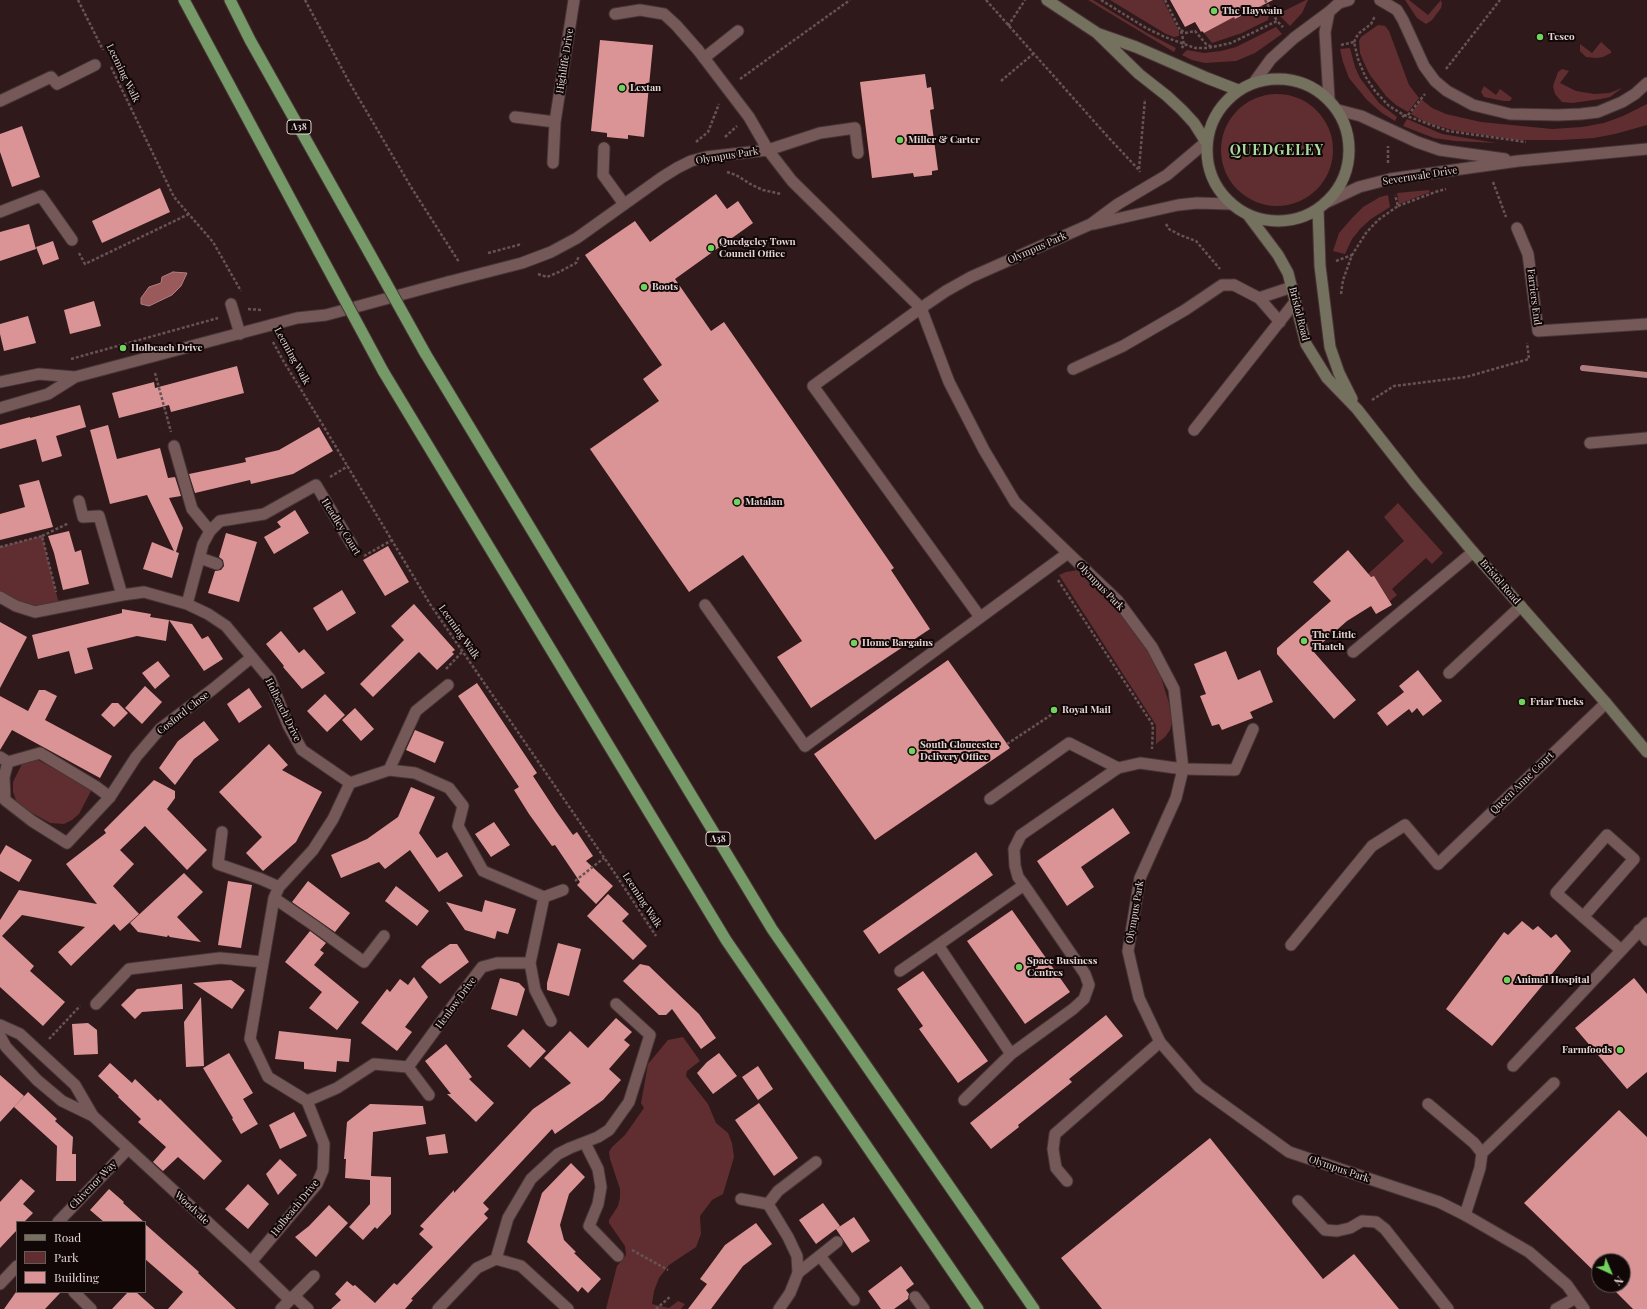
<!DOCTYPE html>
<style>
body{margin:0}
#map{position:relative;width:1647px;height:1309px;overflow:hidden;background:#30191a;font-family:"Playfair Display",serif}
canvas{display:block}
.legend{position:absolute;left:16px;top:1221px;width:130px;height:72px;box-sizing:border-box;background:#110707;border:1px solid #655959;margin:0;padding:5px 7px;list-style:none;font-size:12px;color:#e4d4d4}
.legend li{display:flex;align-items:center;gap:8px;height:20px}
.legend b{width:20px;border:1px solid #655959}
.north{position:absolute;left:1591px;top:1253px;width:40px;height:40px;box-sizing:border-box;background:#110707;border:1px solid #655959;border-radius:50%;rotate:136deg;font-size:11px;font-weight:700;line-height:16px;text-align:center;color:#e4d4d4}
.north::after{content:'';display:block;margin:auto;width:14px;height:18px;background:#72d25e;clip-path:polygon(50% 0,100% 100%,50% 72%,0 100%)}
</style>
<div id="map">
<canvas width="1647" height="1309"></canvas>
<ul class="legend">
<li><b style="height:5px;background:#75715f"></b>Road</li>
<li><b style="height:11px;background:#602e31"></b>Park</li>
<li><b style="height:11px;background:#db9495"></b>Building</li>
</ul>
<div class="north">N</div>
</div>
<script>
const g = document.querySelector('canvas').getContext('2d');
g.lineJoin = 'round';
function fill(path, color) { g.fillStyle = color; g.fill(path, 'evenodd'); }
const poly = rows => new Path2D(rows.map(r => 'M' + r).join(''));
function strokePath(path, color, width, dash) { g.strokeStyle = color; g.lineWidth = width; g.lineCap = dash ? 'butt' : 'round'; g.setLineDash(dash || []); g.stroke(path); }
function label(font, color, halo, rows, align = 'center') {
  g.font = font + ' "Playfair Display",serif'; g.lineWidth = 4; g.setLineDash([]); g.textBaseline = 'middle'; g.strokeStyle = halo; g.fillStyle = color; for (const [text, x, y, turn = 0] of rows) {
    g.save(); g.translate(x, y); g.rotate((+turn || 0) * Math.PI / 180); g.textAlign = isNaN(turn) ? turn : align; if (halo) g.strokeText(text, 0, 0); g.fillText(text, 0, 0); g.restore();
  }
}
fill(poly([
 [1088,0,1093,0,1147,33,1176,48,1174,52],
 [1110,0,1163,0,1179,31,1179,36,1174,37,1166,34],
 [1306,0,1308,0,1302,13,1290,26,1278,14],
 [1405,0,1409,0,1428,15,1441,0,1442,4,1441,8,1432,20,1426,24,1417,18],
 [1262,5,1269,15,1268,20,1242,33,1212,43,1204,33,1234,17,1236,19],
 [1378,25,1385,26,1389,31,1409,85,1419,98,1408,112,1396,105,1386,96,1370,75,1365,65,1360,53,1359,41,1361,37],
 [1276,27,1282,34,1255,53,1236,61,1205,63,1192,60,1182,55,1187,50,1204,53,1221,51,1236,47],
 [1601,42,1611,51,1611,53,1603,57,1597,58,1586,57,1580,51,1580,44,1592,53],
 [1350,48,1355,67,1360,78,1379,103,1397,117,1395,121,1382,113,1367,100,1349,78,1343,62,1340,49],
 [1562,69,1569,71,1560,83,1576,91,1594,94,1609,93,1622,88,1610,97,1601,99,1572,103,1562,102,1555,94,1553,86,1558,72],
 [1484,86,1496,95,1500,89,1512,98,1510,101,1504,101,1484,97,1481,92],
 '1221 150a56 56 0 1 1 112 0a56 56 0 1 1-112 0Z',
 [1421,99,1432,108,1446,114,1481,122,1552,129,1582,127,1604,123,1623,116,1647,104,1647,125,1615,134,1594,138,1561,140,1517,140,1452,130,1425,122,1411,114],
 [1407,119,1442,134,1496,143,1455,141,1434,138,1403,126],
 [1429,190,1430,192,1399,204,1397,193],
 [1388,195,1390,207,1371,219,1361,228,1352,239,1345,254,1333,251,1339,233,1353,217,1363,207,1380,197],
 [1398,503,1443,553,1432,564,1426,558,1392,589,1397,595,1390,601,1374,576,1371,577,1368,574,1404,541,1384,517],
 [42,536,60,608,35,612,0,597,0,547],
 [1078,570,1117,607,1140,638,1159,671,1169,703,1172,721,1170,730,1165,737,1156,744,1156,725,1059,575,1066,572],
 [27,754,92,789,79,814,72,820,64,824,50,823,23,808,17,803,13,792,13,782],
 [683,1037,700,1061,687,1071,686,1076,708,1104,716,1123,728,1133,732,1143,734,1157,723,1194,712,1200,700,1216,701,1234,696,1247,669,1265,659,1278,654,1291,652,1304,669,1308,678,1301,685,1304,681,1309,606,1309,617,1266,626,1255,625,1246,609,1223,609,1220,618,1206,620,1198,620,1189,610,1159,609,1152,612,1147,625,1135,644,1108,641,1103,648,1064,668,1040]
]), '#602e31');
const water = poly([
 [173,272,187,273,181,286,172,295,149,306,141,304,141,298,149,287,161,283,162,277,173,272]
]);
fill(water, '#9a595b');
strokePath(water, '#b07e7f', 1);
strokePath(poly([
 [1583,368,1647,375]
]), '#b07e7f', 6);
fill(poly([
 [1170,0,1273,0,1235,19,1234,17,1204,33,1202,31,1201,32,1195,22,1185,27],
 [600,40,653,45,644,137,628,135,628,139,607,137,607,133,591,131],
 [925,74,927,88,931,87,934,109,930,110,938,170,932,171,932,175,914,177,913,173,872,178,860,82],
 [22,126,40,177,12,187,0,152,0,134],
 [160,188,170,212,102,243,92,221],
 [716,194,727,209,738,201,753,223,675,279,711,331,724,322,894,568,891,570,930,629,811,708,777,657,802,641,743,555,689,592,590,449,659,401,643,379,662,365,585,255,635,221,650,242],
 [29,224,36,249,0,261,0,232],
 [53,241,59,259,43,265,36,247],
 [94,301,101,326,70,334,64,310],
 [28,316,36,343,4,351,0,334,0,324],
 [237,366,244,393,171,412,169,405,119,418,112,393,154,382,155,388],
 [80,405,86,427,56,436,62,456,42,462,36,439,0,449,0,425,30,417,30,418],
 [108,425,117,459,160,448,168,478,175,477,181,496,169,498,183,528,176,552,179,553,172,578,143,569,152,542,174,551,147,495,110,504,90,430],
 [319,427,333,451,293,474,251,484,250,480,195,493,189,474,246,462,245,458,279,450],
 [39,480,53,527,0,540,0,514,25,507,19,485],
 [295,510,309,533,274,554,264,537,281,527,277,522],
 [69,531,75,552,81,550,89,584,63,590,54,553,48,536],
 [226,533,257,542,239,602,208,593,215,571,221,570,224,566,223,560,219,557],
 [388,546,409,582,385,596,363,560],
 [1348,550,1371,577,1374,576,1392,605,1376,614,1371,606,1347,621,1313,651,1356,700,1334,719,1277,654,1277,648,1331,601,1313,582],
 [342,590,356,613,327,631,313,608],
 [414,604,455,650,452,652,454,654,437,670,419,652,373,697,360,684,404,640,391,626],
 [122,609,151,614,150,617,169,620,166,641,137,636,87,648,93,669,75,674,69,651,38,659,32,635,122,613],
 [169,620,192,624,202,639,208,636,223,659,204,671],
 [0,622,27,637,0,688],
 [281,631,299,653,304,649,325,673,302,689,283,667,284,666,266,644],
 [1226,651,1238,680,1260,670,1273,702,1250,712,1253,718,1222,730,1219,724,1212,726,1200,696,1206,694,1194,664],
 [948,660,1010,748,875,840,814,754],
 [158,661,170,676,155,689,142,673],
 [1418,670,1442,701,1423,716,1417,708,1412,713,1409,709,1387,726,1377,713,1404,692,1399,686],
 [477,683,537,773,533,776,556,811,573,835,577,832,593,856,586,861,613,886,596,904,577,885,580,882,555,845,552,846,529,814,514,790,519,787,458,696],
 [145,686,162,702,142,724,125,708],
 [249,688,262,707,239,723,227,704],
 [39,690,45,690,57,696,45,720,112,756,100,778,12,730,0,750,0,696,28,711],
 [325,694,345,715,327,732,307,711],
 [112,703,118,703,128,713,114,727,101,715],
 [355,708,374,729,361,741,342,720],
 [204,721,219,740,194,759,175,785,159,768,178,741],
 [415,730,444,742,435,763,406,750],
 [269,744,288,765,282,770,322,792,296,842,263,871,246,853,262,837,219,792],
 [154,780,175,791,175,798,167,809,207,850,187,870,145,826,120,850,134,864,113,886,139,914,120,931,114,924,71,966,58,952,85,927,22,915,2,936,34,966,30,971,65,1002,43,1026,0,987,0,920,19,890,97,904,66,864,106,833,104,830],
 [411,787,435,797,419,833,437,858,447,852,463,876,439,892,410,850,385,869,379,862,341,878,331,855,367,839,398,817],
 [1113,808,1130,833,1081,867,1094,887,1067,906,1037,861],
 [494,822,510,845,491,857,475,834],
 [6,845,32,860,19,882,0,871,0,855],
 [976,852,993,875,879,954,863,931],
 [184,873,203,892,177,917,201,942,170,937,168,935,167,937,138,932,130,923],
 [228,881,252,885,241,948,218,945],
 [308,881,350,913,335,932,292,902],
 [396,886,429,911,417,926,385,901],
 [608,894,629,914,622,921,647,946,633,960,587,916],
 [485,900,516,909,508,934,497,931,495,939,465,930,446,902,482,912],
 [1012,910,1070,992,1025,1024,967,941],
 [1522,921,1533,930,1538,926,1551,938,1556,934,1571,951,1492,1046,1446,1009,1504,932,1508,935],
 [310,931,326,943,320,950,324,953,314,965,359,1002,337,1030,309,1008,322,992,285,962],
 [558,943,581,949,569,996,547,990,547,983],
 [450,944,457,944,469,962,440,984,421,967,427,960],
 [640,964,649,966,699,1014,716,1038,701,1049,672,1009,666,1015,659,1015,623,981],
 [923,971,988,1061,958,1083,919,1029,923,1026,897,989],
 [414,977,428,997,405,1027,412,1032,397,1051,361,1023,387,989,390,992,400,979,408,985],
 [500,978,519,983,525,989,517,1016,491,1009],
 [1634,978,1647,994,1647,1072,1627,1089,1575,1028],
 [231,980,245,990,232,1009,193,983],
 [182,984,183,1009,142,1012,135,1019,121,1005,137,989],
 [201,997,204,1066,186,1067,184,1022],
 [1106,1015,1123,1036,1069,1079,1072,1082,1018,1125,1019,1127,991,1149,970,1123],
 [616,1018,632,1032,624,1040,630,1045,609,1069,621,1080,603,1100,555,1134,552,1129,483,1203,489,1209,484,1214,488,1218,411,1299,413,1300,405,1309,331,1309,341,1300,335,1294,347,1281,353,1286,355,1285,375,1303,394,1283,397,1285,433,1247,419,1234,424,1229,420,1226,454,1190,454,1193,533,1109,571,1083,544,1058,570,1031,588,1048],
 [88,1023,97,1030,98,1054,74,1055,72,1024],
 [523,1029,546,1051,530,1068,507,1046],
 [279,1031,351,1039,349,1062,337,1061,336,1072,304,1069,304,1062,275,1059],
 [446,1044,472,1077,469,1079,494,1103,476,1122,447,1094,451,1094,425,1061],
 [229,1053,253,1093,243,1099,258,1124,241,1134,232,1119,233,1118,203,1068],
 [719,1053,737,1076,713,1094,697,1073,707,1062],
 [110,1063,132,1083,135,1079,158,1101,160,1099,222,1161,204,1180,178,1157,163,1171,153,1162,166,1147,138,1122,141,1119,118,1097,119,1096,98,1076],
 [758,1066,773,1089,758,1100,742,1077],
 [0,1075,24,1096,0,1122],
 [28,1092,57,1119,55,1121,73,1137,72,1154,76,1154,76,1181,56,1181,57,1146,14,1107],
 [759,1103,798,1158,774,1176,735,1120],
 [370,1104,423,1106,426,1124,373,1132,371,1176,391,1177,391,1214,377,1229,375,1227,363,1240,349,1227,370,1204,370,1180,345,1178,346,1159,344,1159,347,1122],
 [1619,1110,1647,1137,1647,1309,1633,1309,1609,1285,1623,1285,1623,1261,1599,1261,1599,1276,1524,1203],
 [294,1112,307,1136,280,1149,269,1125],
 [445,1134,448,1153,429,1155,426,1137],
 [1210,1138,1323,1279,1354,1254,1399,1309,1102,1309,1061,1258],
 [280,1159,297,1175,278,1195,266,1174],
 [571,1163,585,1177,569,1194,560,1225,564,1240,576,1252,574,1253,601,1279,588,1293,582,1287,578,1292,527,1242,542,1193],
 [21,1179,35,1191,23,1204,33,1213,24,1222,17,1222,17,1230,0,1248,0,1202],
 [248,1184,269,1204,248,1229,225,1209],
 [109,1189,124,1202,123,1203,144,1222,104,1222,90,1210],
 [823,1203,840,1226,816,1244,799,1220],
 [329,1205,348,1223,316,1257,295,1237,309,1226],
 [854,1217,870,1241,852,1253,836,1229],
 [756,1223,772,1244,743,1266,711,1309,688,1309,707,1284,700,1279,725,1245],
 [145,1224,199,1272,198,1273,236,1309,168,1309,183,1292,145,1259],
 [901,1266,914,1284,906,1290,909,1294,908,1299,894,1309,881,1309,868,1291],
 [16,1292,61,1292,45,1309,4,1309],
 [128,1292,136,1292,155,1309,112,1309]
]), '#db9495');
const service = poly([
 [1380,0,1397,10,1403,20,1424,66,1435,81,1447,91,1473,105,1510,114,1558,115,1581,114,1598,112,1622,102,1635,94,1647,83],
 [1329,12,1339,3,1349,0],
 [615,14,640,10,664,14,676,25,698,50],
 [704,58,738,31],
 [604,148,603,175,624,204],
 [768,150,820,133,855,128,858,153],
 [1234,285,1259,298,1280,322],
 [1259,298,1292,287],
 [921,308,813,386,980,617],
 [271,325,297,318,326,315,448,282],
 [705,605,805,746],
 [1353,652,1473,552],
 [1449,673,1521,606],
 [1183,769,1235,770,1253,729],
 [990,799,1069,743,1118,768,1021,835,1014,849,1015,866,1018,877,1024,885,1085,974,1089,985,1084,999,1073,1009,1011,1054,938,945,1024,885],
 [1583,917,1634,859,1607,835,1556,893,1621,950],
 [1639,930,1647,940],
 [1291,945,1372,846,1405,825,1438,864],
 [900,971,938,945],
 [1513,1066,1647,923],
 [964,1100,1011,1054],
 [1428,1104,1474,1143,1482,1153,1480,1168,1465,1215],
 [1482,1153,1554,1083],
 [1067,1181,1056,1168,1053,1149,1055,1134,1160,1042],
 [741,1199,768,1204],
 [1298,1201,1325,1230,1337,1231,1350,1228,1362,1221,1376,1222,1385,1229,1448,1309],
 [820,1256,854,1300],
 [798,1273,837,1242],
 [294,1296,308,1309],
 [915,1297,924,1309],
 [1556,1309,1576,1298]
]);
const pedestrian = poly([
 [174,446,192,509,210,531],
 [8,762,40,753,95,786,110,797]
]);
const minor = poly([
 [1329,12,1325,32,1329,99],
 [698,50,749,117,768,150,792,181,921,308,949,382,984,450,1015,502,1118,601,1152,647,1174,689,1183,769,1176,798,1140,878,1128,951,1139,998,1160,1042,1199,1087,1289,1152,1439,1202,1465,1215,1529,1252,1567,1285,1584,1309],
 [1255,81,1271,59,1294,38,1329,12],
 [0,101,51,77,57,84,95,65],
 [515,117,555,122],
 [553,163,555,122,574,0],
 [0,212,41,196,72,240],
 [1094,224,1178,205,1197,203,1230,204],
 [1517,228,1528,254,1538,331,1647,324],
 [448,282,522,263,551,252,577,238,661,178,677,168,691,161,706,157,768,150],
 [231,304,240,334],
 [921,308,946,291,971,277,1091,224,1118,204,1167,175,1206,142],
 [1073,369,1123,346,1185,310,1222,285,1234,285],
 [0,382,39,374,75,377],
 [0,408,48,394,75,377,271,325],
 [1194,430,1295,302],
 [1590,443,1647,438],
 [79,501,83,517,99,516,122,595],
 [200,558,217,564],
 [0,597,16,606,35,612,122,595,144,592,187,604,208,614,226,626,270,679,288,725,302,750,350,783,333,819,313,850,279,887,274,898,250,1039,268,1077,307,1101,324,1144,323,1170,317,1184,251,1262],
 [187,604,203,544,210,531,220,521,264,514,316,485,352,545],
 [805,746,1068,553],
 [0,757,8,762,4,777,5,800,32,821,67,843,110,797,136,757,160,729,213,689,252,657],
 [1118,768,1140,763,1183,769],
 [389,770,416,711,448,685],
 [222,832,218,864,261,879,279,887],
 [1438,864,1606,703],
 [544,897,563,890],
 [274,898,312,924,364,962,384,936],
 [530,963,535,990,551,1021],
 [96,1004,129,969,220,958,263,962],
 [0,1025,20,1034,75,1085,93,1116],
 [0,1036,6,1047,37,1080,62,1101,93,1116,251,1262,290,1300,314,1276],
 [408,1067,429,1095],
 [307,1101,337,1088,374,1064,408,1067,463,992,482,967,497,963,530,963,544,897,483,871,458,826,463,806,449,788,415,773,389,770,350,783],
 [585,1143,598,1169,601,1187,598,1204,589,1226,618,1256],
 [58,1222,128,1149],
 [496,1259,508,1218,531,1179,558,1154,570,1148,598,1137,609,1130,629,1102,650,1035,616,1004],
 [0,1284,17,1266],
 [74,1292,91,1309],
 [281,1309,290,1300],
 [438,1309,477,1268,496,1259,521,1266,568,1309],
 [779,1309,790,1293,798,1273,797,1256,788,1237,768,1204,778,1191,816,1162]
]);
const tertiary = poly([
 [1338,110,1361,116,1417,142,1440,150,1505,159],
 [1325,203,1359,187,1390,179,1518,161,1647,149]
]);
const secondary = poly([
 [1047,0,1097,33,1139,74,1167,96,1182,110,1194,123,1206,142],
 [1099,34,1136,47,1207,78,1238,90],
 '1207 150a71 71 0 1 1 142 0a71 71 0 1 1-142 0Z',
 [1318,209,1320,266,1330,347,1339,373,1352,399],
 [1248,215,1278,255,1288,273,1306,344,1327,378,1357,409,1416,484,1473,552,1606,703,1647,752]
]);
const trunk = poly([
 [184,0,319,252],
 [230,0,250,40,370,254],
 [425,353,772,929,1034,1309],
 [383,371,726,940,978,1309]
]);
strokePath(service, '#473637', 13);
strokePath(pedestrian, '#473637', 13);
strokePath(minor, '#473637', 13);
strokePath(tertiary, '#473637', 13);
strokePath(secondary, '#473637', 13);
strokePath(trunk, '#473637', 13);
strokePath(poly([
 [78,0,103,50],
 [305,0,348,80,411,187,459,262],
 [986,0,1108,137,1139,170,1140,172],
 [1101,0,1146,28,1165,37,1195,48,1208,48,1231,43,1277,21,1283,27],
 [1165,0,1182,34,1184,45,1181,49],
 [1265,0,1277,21],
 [1008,26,1025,0],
 [1181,30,1185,33,1195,31,1206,44,1212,47],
 [1354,42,1358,34,1371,24,1375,16],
 [1341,45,1354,42,1358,59,1365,76,1375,91,1389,106,1404,115,1402,118],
 [111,67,174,197,213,242,241,291],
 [1446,69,1500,0],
 [740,79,850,0],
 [1001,81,1033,54],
 [1404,115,1448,131,1526,142],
 [1408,115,1425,94],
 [725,137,737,126],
 [696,142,708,132,719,104],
 [1388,163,1388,146],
 [1139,169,1145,99],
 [727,172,736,175,752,185,763,190,781,194],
 [1493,182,1506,217],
 [1398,206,1438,191,1446,189],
 [1166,224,1169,229,1180,235,1196,241,1220,269],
 [79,253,85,264,189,214],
 [488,253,522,244],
 [1336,261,1352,255],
 [538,274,547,277,559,272,576,263,579,256],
 [1341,294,1343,280,1352,255,1366,233,1378,220,1398,206,1395,195],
 [248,309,261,310],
 [273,342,284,362,324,427,430,604,616,875,656,936],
 [71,359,218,318],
 [155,373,171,432],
 [1372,400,1394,386,1466,377,1529,359,1527,343],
 [330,477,348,466],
 [42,536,69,523],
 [0,547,42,536,56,592],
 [364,556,392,540],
 [1058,580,1153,725,1152,749],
 [446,669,463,651],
 [1007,744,1051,715],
 [575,881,604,858],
 [49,1039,80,1006],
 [632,1250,668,1270],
 [656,1309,671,1296]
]), '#685354', 2.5, [3, 2]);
strokePath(service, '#755959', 11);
strokePath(pedestrian, '#755959', 11);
strokePath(minor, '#755959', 11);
strokePath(tertiary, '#755959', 11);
strokePath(secondary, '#75715f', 11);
strokePath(trunk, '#769968', 11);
const trunkBridge = poly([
 [319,252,383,371],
 [370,254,425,353]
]);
strokePath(trunkBridge, '#473637', 13, []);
strokePath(trunkBridge, '#769968', 11);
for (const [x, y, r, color] of [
 [1214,11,4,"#72d25e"],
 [1540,37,4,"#72d25e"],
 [622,88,4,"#72d25e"],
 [900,140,4,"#72d25e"],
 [711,248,4,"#72d25e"],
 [644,287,4,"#72d25e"],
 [123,348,4,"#72d25e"],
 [737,502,4,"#72d25e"],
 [1304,641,4,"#72d25e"],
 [854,643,4,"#72d25e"],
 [1522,702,4,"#72d25e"],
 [1054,710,4,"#72d25e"],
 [912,751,4,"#72d25e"],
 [1019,967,4,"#72d25e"],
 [1507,980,4,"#72d25e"],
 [1620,1050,4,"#72d25e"]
]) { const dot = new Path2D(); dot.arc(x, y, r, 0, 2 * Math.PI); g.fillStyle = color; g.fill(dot); strokePath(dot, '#110707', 1.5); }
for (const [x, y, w] of [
 [299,127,24],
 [718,839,24]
]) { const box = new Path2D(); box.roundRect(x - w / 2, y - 7, w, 14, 3); g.fillStyle = '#110707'; g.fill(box); strokePath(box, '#e4d4d4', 1); }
label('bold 9px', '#e4d4d4', null, [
 ["A38",299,127],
 ["A38",718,839]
]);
label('bold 10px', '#e4d4d4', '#110707', [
 ["The Haywain",1222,11],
 ["Tesco",1548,37],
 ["Lextan",630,88],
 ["Miller & Carter",908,140],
 ["Quedgeley Town",719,242],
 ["Council Office",719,254],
 ["Boots",652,287],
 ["Holbeach Drive",131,348],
 ["Matalan",745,502],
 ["The Little",1312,635],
 ["Thatch",1312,647],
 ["Home Bargains",862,643],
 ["Friar Tucks",1530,702],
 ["Royal Mail",1062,710],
 ["South Gloucester",920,745],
 ["Delivery Office",920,757],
 ["Space Business",1027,961],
 ["Centres",1027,973],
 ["Animal Hospital",1515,980],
 ["Farmfoods",1612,1050,"right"]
], 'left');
label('10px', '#e4d4d4', '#110707', [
 ["Highliffe Drive",565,61,-81],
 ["Leeming Walk",123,73,64],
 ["Olympus Park",727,156,-9],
 ["Severnvale Drive",1420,176,-9],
 ["Olympus Park",1037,248,-24],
 ["Farriers End",1534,297,83],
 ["Bristol Road",1299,314,76],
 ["Leeming Walk",292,356,61],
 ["Headley Court",341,527,58],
 ["Bristol Road",1500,582,49],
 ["Olympus Park",1100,586,46],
 ["Leeming Walk",459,632,55],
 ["Holbeach Drive",283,710,64],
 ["Cosford Close",183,713,-38],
 ["Queen Anne Court",1522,783,-44],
 ["Leeming Walk",642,900,57],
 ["Olympus Park",1135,912,-80],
 ["Henlow Drive",456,1003,-54],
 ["Olympus Park",1339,1169,19],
 ["Chivenor Way",93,1185,-46],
 ["Woodvale",192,1208,43],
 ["Holbeach Drive",295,1208,-51]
]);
g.letterSpacing = '1px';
label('bold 14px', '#a8dc9e', '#110707', [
 ["QUEDGELEY",1277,151]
]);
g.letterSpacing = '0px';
</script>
